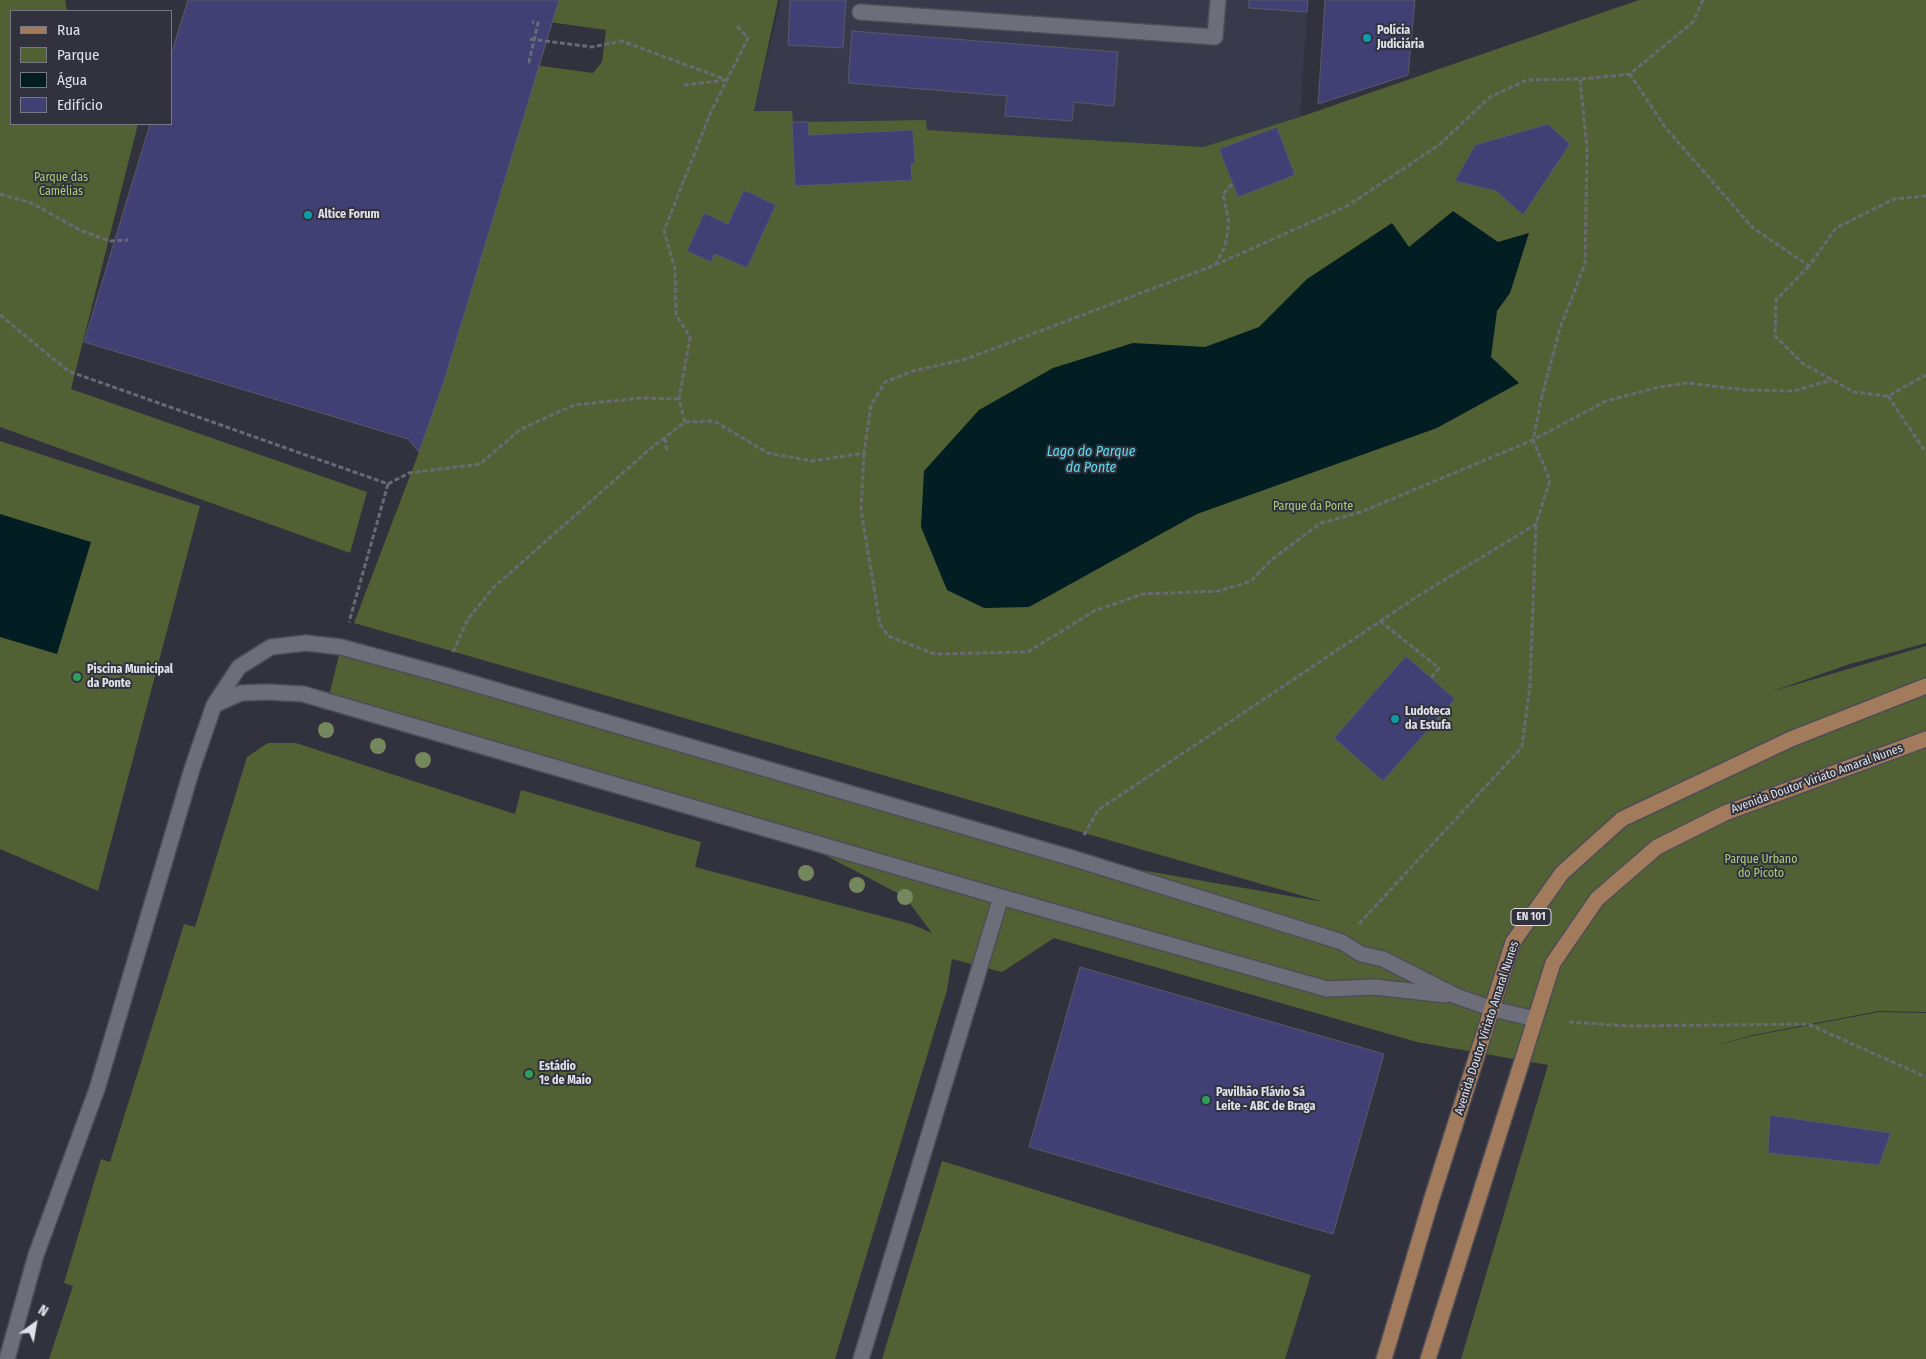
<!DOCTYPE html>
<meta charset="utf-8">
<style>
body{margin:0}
#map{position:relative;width:1926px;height:1359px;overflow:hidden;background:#31323d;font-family:"Fira Sans Condensed",sans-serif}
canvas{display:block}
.legend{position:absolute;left:10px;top:10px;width:162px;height:115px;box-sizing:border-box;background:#31323d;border:1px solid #777881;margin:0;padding:6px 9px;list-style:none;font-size:15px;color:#e0e1e8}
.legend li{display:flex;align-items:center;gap:10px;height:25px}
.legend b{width:25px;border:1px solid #777881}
.north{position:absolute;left:10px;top:1299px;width:50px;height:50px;-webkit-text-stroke:4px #31323d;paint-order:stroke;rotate:32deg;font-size:14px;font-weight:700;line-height:20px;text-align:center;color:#e0e1e8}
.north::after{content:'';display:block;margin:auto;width:18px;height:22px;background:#e0e1e8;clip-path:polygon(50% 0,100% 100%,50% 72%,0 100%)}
</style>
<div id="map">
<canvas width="1926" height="1359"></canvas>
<ul class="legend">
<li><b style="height:6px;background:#a17b5c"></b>Rua</li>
<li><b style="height:14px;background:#516134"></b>Parque</li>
<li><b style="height:14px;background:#021e22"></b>Água</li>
<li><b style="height:14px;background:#414074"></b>Edifício</li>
</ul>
<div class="north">N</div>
</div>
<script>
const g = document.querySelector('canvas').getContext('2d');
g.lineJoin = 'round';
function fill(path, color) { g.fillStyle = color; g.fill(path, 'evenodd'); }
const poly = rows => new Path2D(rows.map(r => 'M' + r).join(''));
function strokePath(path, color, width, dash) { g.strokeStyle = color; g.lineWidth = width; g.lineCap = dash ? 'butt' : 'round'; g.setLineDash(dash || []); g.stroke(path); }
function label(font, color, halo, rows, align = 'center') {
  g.font = font + ' "Fira Sans Condensed",sans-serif'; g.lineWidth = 4; g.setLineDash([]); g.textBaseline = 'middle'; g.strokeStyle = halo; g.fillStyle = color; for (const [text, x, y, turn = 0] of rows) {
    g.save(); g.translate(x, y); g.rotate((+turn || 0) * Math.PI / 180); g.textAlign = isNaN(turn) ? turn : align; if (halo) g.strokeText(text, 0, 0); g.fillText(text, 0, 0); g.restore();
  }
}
fill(poly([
 [781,0,1308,0,1300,117,1203,147,926,130,925,120,792,122,792,111,754,111]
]), '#38394a');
fill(poly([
 [0,0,65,0,67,11,11,11,11,124,138,124,71,389,367,492,350,553,0,427],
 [549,0,778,0,754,111,792,111,793,122,926,120,927,130,1203,147,1300,117,1639,0,1926,0,1926,643,1850,664,1770,692,1926,646,1926,1012,1879,1011,1753,1035,1706,1048,1752,1036,1879,1012,1926,1013,1926,1359,1461,1359,1548,1065,1417,1042,1054,938,1002,972,952,959,947,990,835,1359,49,1359,73,1286,64,1283,101,1159,110,1162,184,924,195,927,247,757,268,743,296,743,515,814,521,790,701,842,695,867,911,924,932,933,905,897,781,832,328,700,341,647,1072,858,1324,902,354,623,419,452,527,64,593,73,602,62,606,30,542,21],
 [0,441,200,506,98,891,0,849],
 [942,1161,1311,1275,1285,1359,882,1359]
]), '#516134');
fill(poly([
 [1453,211,1498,242,1529,233,1510,293,1497,311,1491,357,1519,383,1437,428,1197,514,1029,607,984,608,947,590,921,527,924,471,979,410,1053,368,1133,343,1205,347,1259,327,1307,279,1392,223,1409,247],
 [0,514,91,542,57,654,0,637]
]), '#021e22');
const building = poly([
 [188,0,559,0,444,381,419,452,408,439,84,342,150,124,171,124,171,55,188,0],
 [790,0,846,0,843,48,788,45,790,0],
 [1249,0,1308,0,1307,12,1249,8,1249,0],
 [1325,0,1415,0,1408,75,1318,104,1325,0],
 [852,31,1118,52,1114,106,1074,102,1072,121,1005,116,1007,96,848,83,852,31],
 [792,122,808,122,809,135,913,130,915,163,911,164,912,180,795,186,792,122],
 [1548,124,1570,144,1523,215,1496,191,1455,181,1475,145,1548,124],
 [1277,127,1295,175,1238,197,1219,149,1277,127],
 [744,190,776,205,747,268,715,254,711,262,687,251,704,213,728,224,744,190],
 [1406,656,1455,699,1383,781,1334,738,1406,656],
 [1080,967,1384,1054,1333,1234,1029,1147,1080,967],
 [1770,1115,1891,1133,1879,1165,1768,1153,1770,1115]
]);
fill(building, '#414074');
strokePath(building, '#595a66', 1);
const service = poly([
 [860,12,1215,37,1218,0],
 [214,705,241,693,267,692,303,694,1001,897,1327,989,1374,987,1446,995],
 [7,1359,36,1255,97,1089,192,769,214,705,239,667,271,647,306,643,341,647,444,675,1072,858,1342,942,1361,954,1383,959,1456,996,1493,1009,1535,1019],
 [861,1359,1001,897]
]);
const primary = poly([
 [1384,1359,1431,1201,1513,942,1562,873,1622,819,1791,739,1926,686],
 [1428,1359,1553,963,1597,899,1657,847,1725,813,1926,739]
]);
strokePath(service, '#4d4d56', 18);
strokePath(primary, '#4d4d56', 18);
strokePath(poly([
 [1703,0,1693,22,1630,74,1665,127,1752,227,1809,266,1836,228,1894,199,1926,196],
 [530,39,592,47,622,41,727,80],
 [528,62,529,62,538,23,532,22],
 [684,85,727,80],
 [0,194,31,203,82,231,110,241,128,240],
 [1215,265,1225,247,1229,222,1223,194,1233,183],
 [1809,266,1776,300,1775,336,1802,363,1854,392,1888,396,1926,375],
 [0,315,68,371,388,484,349,622],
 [1888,396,1926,453],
 [685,422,679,399,690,337,676,315,675,269,664,231,710,114,748,38,737,26],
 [665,438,667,452],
 [864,453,861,510,880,624,888,636,935,654,1028,652,1094,611,1143,594,1219,591,1251,581,1271,560,1321,523,1361,512,1533,440,1606,401,1659,387,1688,383,1745,390,1793,391,1832,380],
 [388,484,409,473,480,464,521,429,574,405,640,398,679,399],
 [1380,621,1439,668,1431,678],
 [453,652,468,619,493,588,651,448,685,422,714,421,768,453,812,461,864,453,871,405,885,382,913,371,966,359,1215,265,1347,206,1439,145,1490,97,1527,80,1580,79,1630,74],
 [1084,835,1098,810,1418,596,1536,524,1550,480,1533,440,1542,396,1560,328,1585,264,1587,148,1580,79],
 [1359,924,1522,747,1530,685,1536,525],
 [1569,1022,1630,1026,1808,1024,1926,1077]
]), '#696a74', 3, [5, 2.5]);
strokePath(service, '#6d6e7a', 15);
strokePath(primary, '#a17b5c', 15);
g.fillStyle = '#75875d';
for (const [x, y] of [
 [326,730],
 [378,746],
 [423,760],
 [806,873],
 [857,885],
 [905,897]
]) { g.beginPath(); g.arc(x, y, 8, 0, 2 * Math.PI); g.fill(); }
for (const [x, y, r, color] of [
 [1367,38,5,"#0f9aa8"],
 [308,215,5,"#0f9aa8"],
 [77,677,5,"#2e9e5b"],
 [1395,719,5,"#0f9aa8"],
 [529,1074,5,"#2e9e5b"],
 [1206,1100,5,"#2e9e5b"]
]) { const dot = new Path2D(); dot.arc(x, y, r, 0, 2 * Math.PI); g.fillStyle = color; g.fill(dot); strokePath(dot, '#31323d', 2); }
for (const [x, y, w] of [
 [1531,917,40]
]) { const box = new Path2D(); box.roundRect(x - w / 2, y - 8.5, w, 17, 4); g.fillStyle = '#31323d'; g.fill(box); strokePath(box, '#e0e1e8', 1); }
label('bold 11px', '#e0e1e8', null, [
 ["EN 101",1531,917]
]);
label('bold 12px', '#e0e1e8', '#31323d', [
 ["Polícia",1377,31],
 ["Judiciária",1377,45],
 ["Altice Forum",318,215],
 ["Piscina Municipal",87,670],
 ["da Ponte",87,684],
 ["Ludoteca",1405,712],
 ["da Estufa",1405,726],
 ["Estádio",539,1067],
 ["1º de Maio",539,1081],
 ["Pavilhão Flávio Sá",1216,1093],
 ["Leite - ABC de Braga",1216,1107]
], 'left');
label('12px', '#adcc77', '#31323d', [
 ["Parque das",61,178],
 ["Camélias",61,192],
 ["Parque da Ponte",1313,507],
 ["Parque Urbano",1761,860],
 ["do Picoto",1761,874]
]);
label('12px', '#e0e1e8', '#31323d', [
 ["Avenida Doutor Viriato Amaral Nunes",1817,779,-20],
 ["Avenida Doutor Viriato Amaral Nunes",1487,1028,-72]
]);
label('italic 14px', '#5adef1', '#31323d', [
 ["Lago do Parque",1091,452],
 ["da Ponte",1091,468]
]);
</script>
